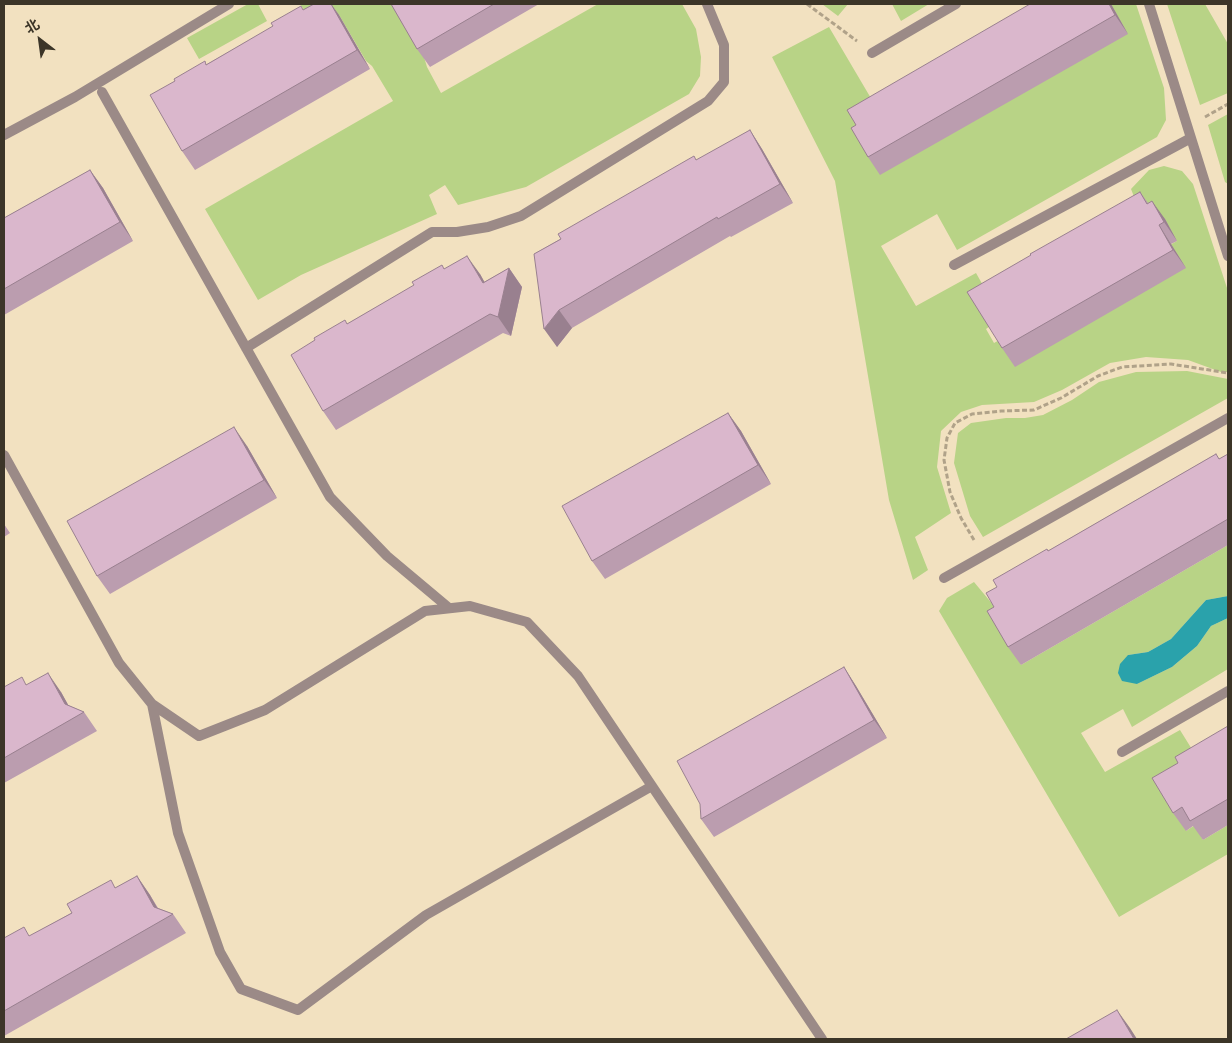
<!DOCTYPE html>
<meta charset="utf-8">
<style>
body{margin:0}
#map{position:relative;width:1232px;height:1043px;overflow:hidden;background:#f2e1c0;font-family:Spectral,"Noto Sans SC",serif}
canvas{display:block}
.frame{position:absolute;inset:0;border:5px solid #3c3528;pointer-events:none}
.north{position:absolute;left:15px;top:15px;width:50px;height:50px;-webkit-text-stroke:4px #f2e1c0;paint-order:stroke;rotate:330deg;font-size:14px;font-weight:700;line-height:20px;text-align:center;color:#3c3528}
.north::after{content:'';display:block;margin:auto;width:18px;height:22px;background:#3c3528;clip-path:polygon(50% 0,100% 100%,50% 72%,0 100%)}
</style>
<div id="map">
<canvas width="1232" height="1043"></canvas>
<div class="frame"></div>
<div class="north">北</div>
</div>
<script>
const g = document.querySelector('canvas').getContext('2d');
g.lineJoin = 'round';
function fill(path, color) { g.fillStyle = color; g.fill(path, 'evenodd'); }
const poly = rows => new Path2D(rows.map(r => 'M' + r).join(''));
function strokePath(path, color, width, dash) { g.strokeStyle = color; g.lineWidth = width; g.lineCap = dash ? 'butt' : 'round'; g.setLineDash(dash || []); g.stroke(path); }
fill(poly([
 [248,4,258,4,267,21,199,59,187,38],
 [300,4,408,4,427,67,441,93,598,4,682,4,696,29,701,57,700,76,689,94,526,187,458,205,445,185,429,195,437,214,301,275,258,300,205,209,393,101,372,66,366,61,339,15,316,28],
 [822,4,848,4,838,16],
 [892,4,929,4,901,21],
 [1111,4,1136,4,1164,88,1166,120,1157,137,957,250,937,214,881,246,916,306,976,273,993,303,990,326,986,329,994,343,1177,241,1142,217,1131,189,1149,170,1164,166,1182,171,1193,184,1228,291,1228,372,1221,372,1188,360,1146,357,1110,363,1062,390,1034,402,982,405,961,412,941,431,937,467,951,513,915,537,928,570,913,580,889,500,835,181,772,57,829,27,882,117],
 [1167,4,1205,4,1228,44,1228,93,1200,105],
 [1228,114,1228,184,1225,182,1208,125],
 [1187,371,1228,379,1228,398,983,537,970,516,954,463,958,433,971,423,1006,418,1025,418,1043,415,1072,400,1099,382,1136,372],
 [1228,545,1228,596,1206,600,1171,639,1148,652,1128,655,1137,684,1172,667,1197,646,1211,626,1228,618,1228,669,1132,727,1123,709,1081,733,1105,772,1180,730,1203,767,1186,831,1195,825,1203,840,1228,825,1228,854,1119,917,939,611,947,598,974,582,999,612,1021,665]
]), '#b8d386');
fill(poly([
 [1228,596,1228,618,1211,626,1197,646,1172,667,1137,684,1122,681,1118,673,1120,664,1128,655,1148,652,1171,639,1206,600]
]), '#2aa2ab');
strokePath(poly([
 [807,4,857,41],
 [1205,117,1228,104],
 [974,540,961,518,950,492,944,460,947,438,955,423,972,414,1001,411,1034,410,1061,398,1098,376,1122,367,1171,364,1228,373]
]), '#b0a289', 3, [5, 2.5]);
strokePath(poly([
 [1149,4,1228,256],
 [872,53,956,4],
 [102,92,330,497,387,556,449,608],
 [4,135,75,97,229,4],
 [954,265,1191,138],
 [246,348,432,232,457,232,488,227,521,216,708,101,724,82,724,45,707,4],
 [4,455,119,663,152,704,199,736,265,710,425,611,470,606,527,622,578,676,822,1039],
 [944,578,1228,418],
 [152,704,178,833,220,952,241,989,298,1010,426,915,652,786],
 [1122,752,1228,691]
]), '#9b8a87', 10);
fill(poly([
 [314,4,331,4,339,15,370,69,195,170,182,151,175,81,207,64],
 [391,4,539,4,430,67,417,49],
 [1111,4,1128,34,880,175,868,157,856,125],
 [750,130,762,149,793,203,731,237,730,236,572,328,557,347,534,254],
 [90,170,103,188,133,241,4,315,4,218],
 [1140,192,1148,203,1165,219,1177,241,1171,244,1186,268,1015,367,1002,348],
 [509,268,522,287,511,336,503,333,336,430,323,411,347,324,444,269,480,274,484,282],
 [728,413,741,431,771,484,605,579,592,561],
 [247,446,277,498,110,594,97,576],
 [1216,454,1219,459,1228,454,1228,545,1021,665,1008,647,994,607,997,587,1048,551],
 [4,524,10,533,4,537],
 [844,667,856,686,887,738,714,837,701,819],
 [27,685,61,692,68,705,84,712,97,731,4,783,4,687],
 [1228,726,1228,825,1203,840,1193,826,1186,831,1173,813,1178,763],
 [137,876,150,895,158,908,173,914,186,933,4,1036,4,938,30,936]
]), '#bb9daf');
fill(poly([
 [331,4,339,15,370,69,357,50],
 [1109,4,1111,4,1128,34,1115,15],
 [750,130,762,149,793,203,780,184],
 [90,170,103,188,133,241,120,222],
 [1152,201,1165,219,1177,241,1164,222],
 [1159,225,1171,244,1186,268,1173,250],
 [467,256,480,274,496,302,483,283],
 [509,268,522,287,511,336,498,317],
 [559,310,572,328,557,347,544,329],
 [728,413,741,431,771,484,758,465],
 [234,427,247,446,277,498,264,480],
 [844,667,856,686,887,738,874,720],
 [48,673,61,692,75,717,65,704],
 [137,876,150,895,164,920,154,907],
 [1117,1010,1130,1028,1137,1039,1134,1039]
]), '#99808f');
const building = poly([
 [314,4,331,4,357,50,182,151,150,95,175,81,174,79,205,61,206,65,273,26,271,23,301,6,303,10,314,4],
 [391,4,494,4,417,49,391,4],
 [1030,4,1109,4,1115,15,868,157,851,128,856,125,847,110,1030,4],
 [750,130,780,184,718,219,717,217,559,310,544,329,534,254,561,239,558,234,694,156,696,160,750,130],
 [90,170,120,222,4,289,4,218,90,170],
 [1140,192,1147,204,1152,201,1164,222,1159,225,1173,250,1002,348,967,292,1031,255,1030,254,1140,192],
 [467,256,483,283,509,268,498,317,490,314,323,411,291,355,315,340,314,338,345,320,347,324,414,285,412,282,442,265,444,269,467,256],
 [728,413,758,465,592,561,562,506,728,413],
 [234,427,264,480,97,576,67,521,234,427],
 [1216,454,1219,459,1228,454,1228,519,1008,647,987,611,994,607,986,593,997,587,993,580,1047,549,1048,551,1216,454],
 [844,667,874,720,701,819,700,804,677,761,844,667],
 [48,673,65,704,84,712,4,758,4,687,22,677,26,685,48,673],
 [1228,726,1228,799,1190,821,1182,807,1173,813,1152,778,1178,763,1175,757,1228,726],
 [137,876,154,907,173,914,4,1011,4,938,24,927,29,936,72,913,67,904,111,880,115,888,137,876],
 [1117,1010,1134,1039,1066,1039,1117,1010]
]);
fill(building, '#dab7cc');
strokePath(building, '#99808f', 1);
</script>
